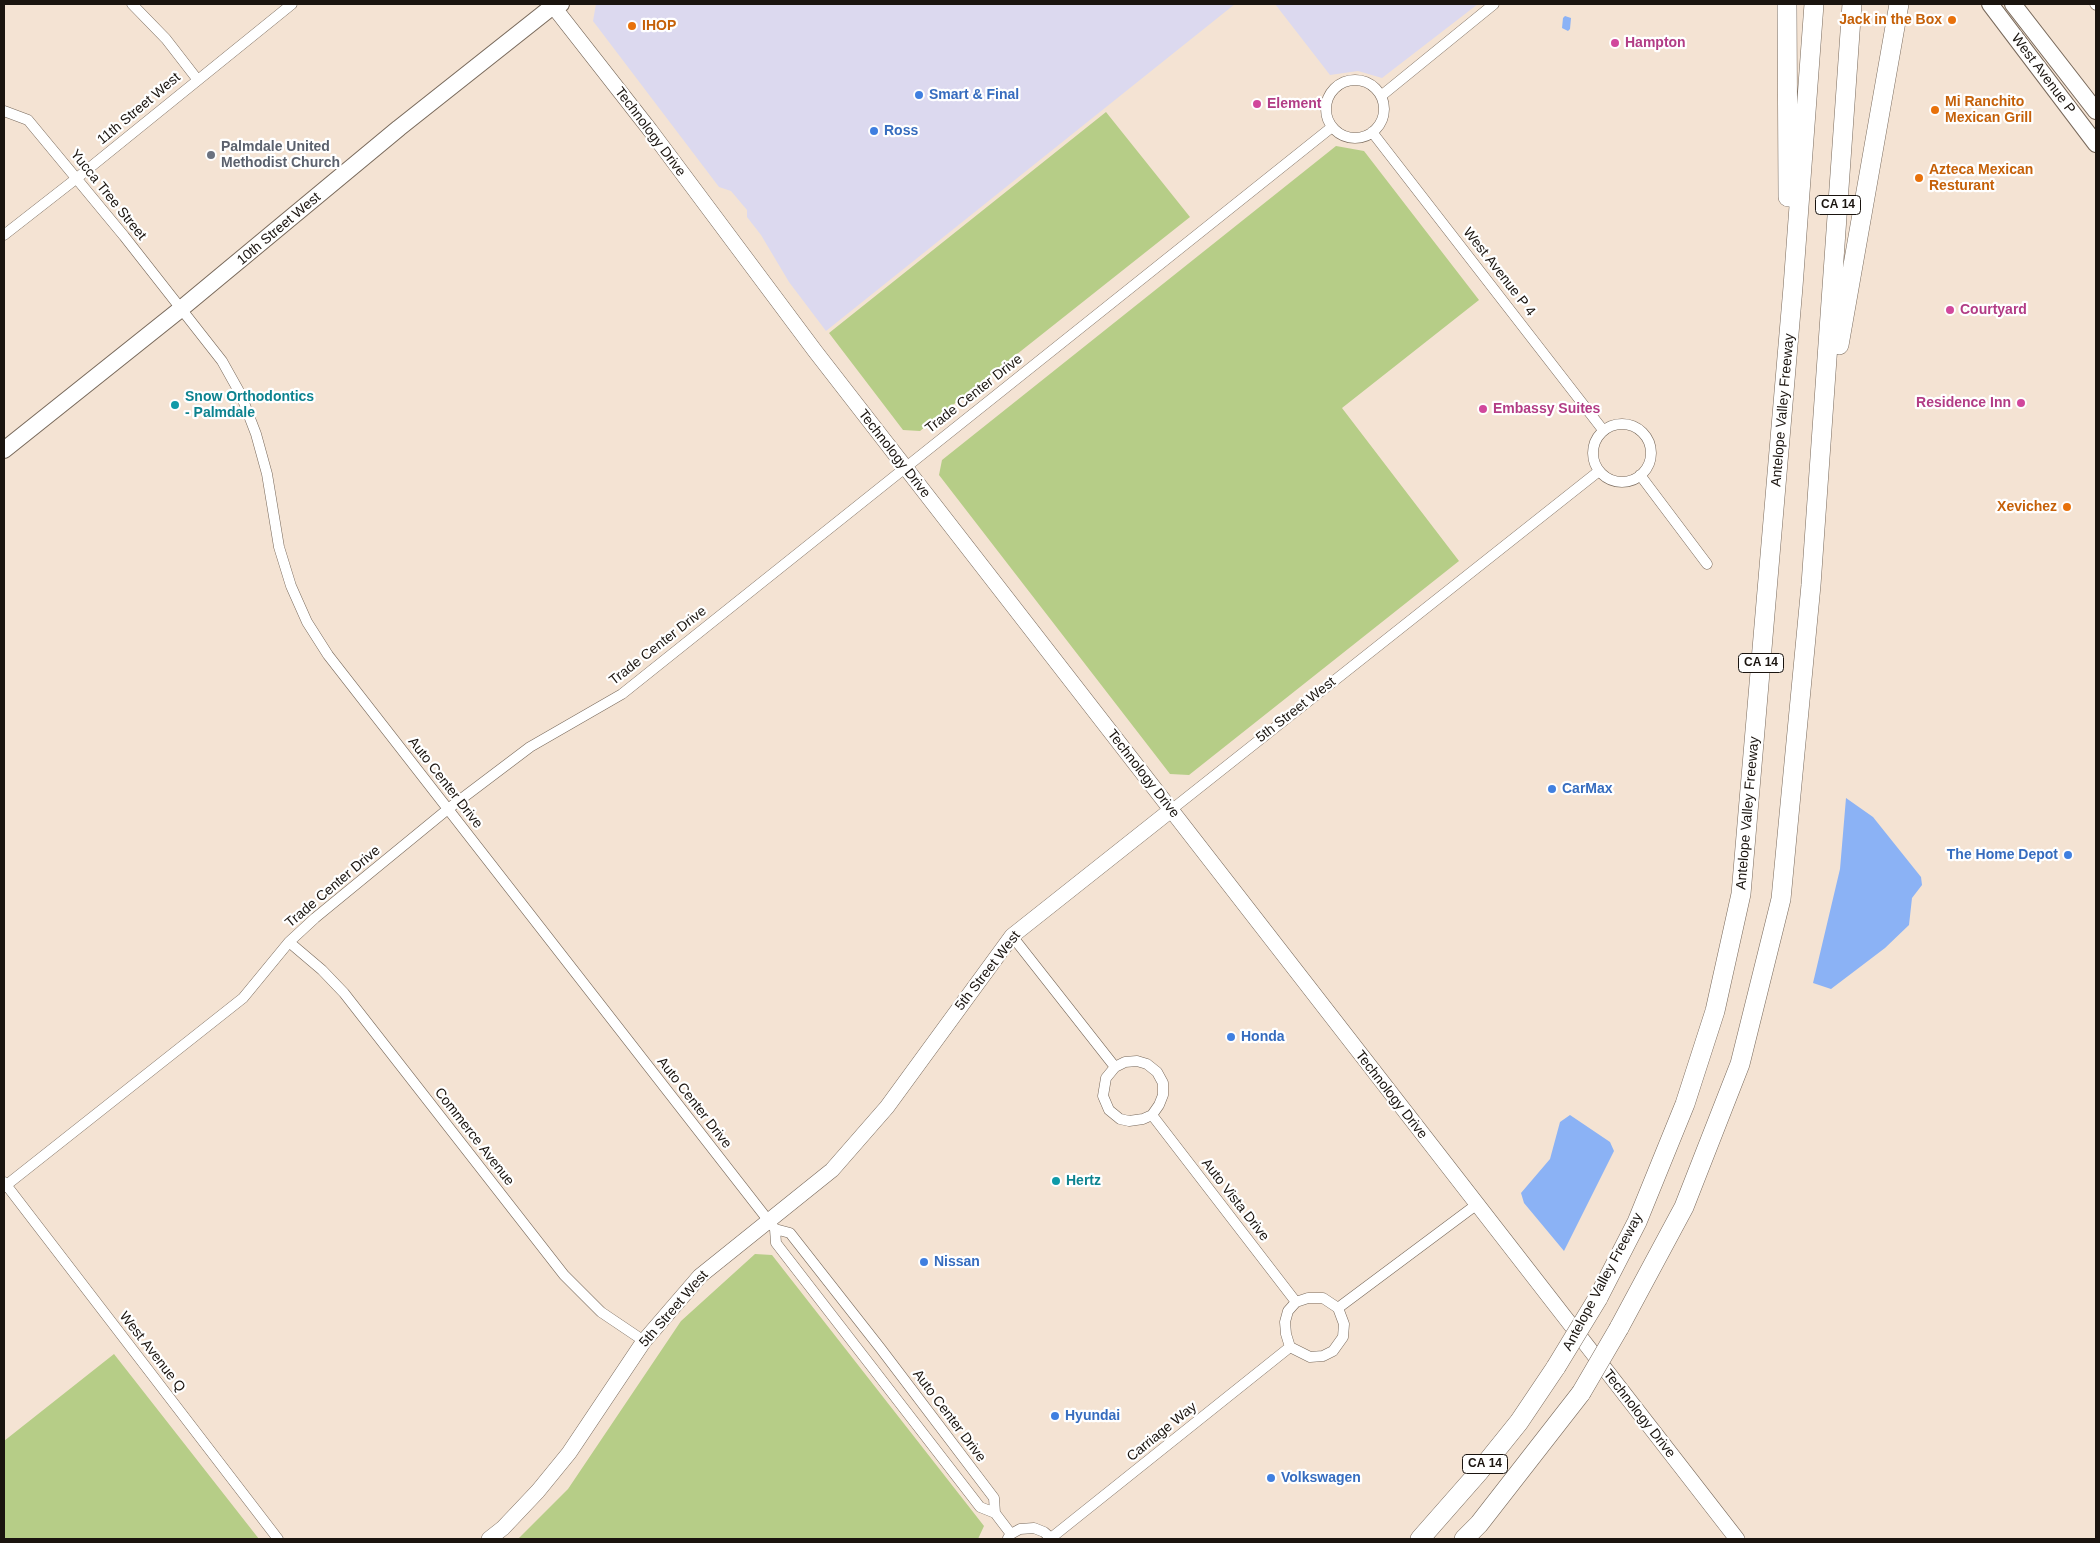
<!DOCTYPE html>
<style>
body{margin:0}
#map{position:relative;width:2100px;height:1543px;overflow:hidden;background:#f4e3d3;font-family:Helvetica,sans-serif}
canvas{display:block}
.frame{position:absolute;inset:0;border:5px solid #1a140f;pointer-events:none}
</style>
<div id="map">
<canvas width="2100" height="1543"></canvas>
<div class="frame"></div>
</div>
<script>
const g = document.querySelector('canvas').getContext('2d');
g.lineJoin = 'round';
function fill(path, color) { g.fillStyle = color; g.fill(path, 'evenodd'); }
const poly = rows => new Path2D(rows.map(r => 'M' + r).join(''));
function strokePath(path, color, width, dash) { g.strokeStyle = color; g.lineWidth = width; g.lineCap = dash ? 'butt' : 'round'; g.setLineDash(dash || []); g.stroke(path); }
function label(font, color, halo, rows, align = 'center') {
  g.font = font + ' Helvetica,sans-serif'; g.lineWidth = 4.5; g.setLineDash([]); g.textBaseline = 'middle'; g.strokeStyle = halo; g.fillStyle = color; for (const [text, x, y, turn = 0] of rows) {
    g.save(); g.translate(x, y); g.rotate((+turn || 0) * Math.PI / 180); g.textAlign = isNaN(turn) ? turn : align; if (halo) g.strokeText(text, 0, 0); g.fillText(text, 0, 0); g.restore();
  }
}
fill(poly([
 [596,4,1235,4,826,331,789,282,761,235,747,217,747,210,731,191,719,187,593,21],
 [1275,4,1478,4,1382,78,1358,71,1330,75]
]), '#dcd9ef');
fill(poly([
 [1106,112,1190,217,920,431,903,430,829,333],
 [1336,146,1364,151,1479,300,1342,408,1459,561,1189,775,1170,774,939,475,942,460],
 [755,1254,772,1255,984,1526,978,1539,518,1539,568,1489,681,1321],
 [114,1354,259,1539,4,1539,4,1441]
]), '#b6cd87');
fill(poly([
 [1565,16,1571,18,1570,29,1568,31,1562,28,1563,18],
 [1846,798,1873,817,1921,877,1922,885,1912,898,1909,925,1885,948,1831,989,1813,983,1840,869],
 [1570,1115,1610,1142,1614,1151,1564,1251,1524,1203,1521,1193,1550,1159,1560,1122]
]), '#8bb2f5');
const street = poly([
 [132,4,166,39,197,79],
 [2095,4,2096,5],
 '1326 109a29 29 0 1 1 58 0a29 29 0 1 1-58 0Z',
 [1381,96,1494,4],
 [4,111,28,120,124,236,222,361,241,395,256,434,267,474,279,547,291,586,307,622,328,655,775,1229,776,1243,980,1507,995,1513,1011,1534],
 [1372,132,1603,430],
 [4,235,77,178,292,4],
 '1593 453a29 29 0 1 1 58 0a29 29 0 1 1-58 0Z',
 [1640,475,1707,564],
 [1171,810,1599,471],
 [1012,936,1115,1067],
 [289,942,322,970,344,993,564,1275,601,1312,644,1341],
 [1137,1061,1147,1064,1157,1072,1163,1083,1163,1095,1159,1105,1152,1115,1143,1119,1129,1121,1120,1119,1109,1110,1103,1096,1106,1078,1115,1067,1125,1062,1137,1061],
 [1152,1115,1296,1302],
 [4,1182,278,1539],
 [4,1187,243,998,289,942,315,918,448,809,530,747,622,694,1332,127],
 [775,1229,790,1233,881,1349,994,1498,995,1513],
 [1308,1298,1323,1298,1338,1308,1344,1324,1343,1337,1333,1351,1323,1356,1310,1357,1290,1347,1286,1334,1285,1322,1288,1311,1296,1302,1308,1298],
 [1338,1308,1476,1205],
 [1008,1538,1011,1534,1020,1529,1034,1528,1044,1532,1052,1539],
 [1051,1538,1290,1347]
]);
const secondary = poly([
 [553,6,650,130,815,351,1737,1539],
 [489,1539,503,1528,538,1491,569,1453,644,1341,700,1276,832,1170,887,1107,1012,936,1171,810]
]);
const primary = poly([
 [1990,4,2096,144],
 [2013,4,2096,111],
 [4,450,182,308,399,128,553,6,561,4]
]);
const highway = poly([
 [1787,4,1788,197],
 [1839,345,1899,4],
 [1598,1298,1637,1222,1685,1104,1715,1011,1741,894,1793,287,1814,4],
 [1619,1328,1684,1207,1740,1064,1781,899,1811,585,1852,4],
 [1420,1539,1478,1473,1519,1422,1556,1367],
 [1464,1539,1479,1524,1581,1393]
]);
strokePath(street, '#78695b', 11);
strokePath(secondary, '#78695b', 16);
strokePath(primary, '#78695b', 18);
strokePath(highway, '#78695b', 20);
strokePath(street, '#fff', 10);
strokePath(secondary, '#fff', 15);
strokePath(primary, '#fff', 16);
strokePath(highway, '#fff', 19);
const highwayBridge = poly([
 [1556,1367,1598,1298],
 [1581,1393,1619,1328]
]);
strokePath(highwayBridge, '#78695b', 20, []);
strokePath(highwayBridge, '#fff', 19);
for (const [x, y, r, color] of [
 [1952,20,5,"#e8710a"],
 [632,26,5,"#e8710a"],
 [1615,43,5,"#d1479c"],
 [919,95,5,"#3f7fe0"],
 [1257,104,5,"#d1479c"],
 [1935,110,5,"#e8710a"],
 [874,131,5,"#3f7fe0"],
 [211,155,5,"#6b7280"],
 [1919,178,5,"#e8710a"],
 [1950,310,5,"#d1479c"],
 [2021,403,5,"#d1479c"],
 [175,405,5,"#0f9aa8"],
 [1483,409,5,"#d1479c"],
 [2067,507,5,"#e8710a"],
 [1552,789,5,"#3f7fe0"],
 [2068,855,5,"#3f7fe0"],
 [1231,1037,5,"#3f7fe0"],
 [1056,1181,5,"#0f9aa8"],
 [924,1262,5,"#3f7fe0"],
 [1055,1416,5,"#3f7fe0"],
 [1271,1478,5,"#3f7fe0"]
]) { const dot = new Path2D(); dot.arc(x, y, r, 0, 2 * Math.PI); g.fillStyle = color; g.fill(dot); strokePath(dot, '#fff', 2); }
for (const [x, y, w] of [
 [1838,205,45],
 [1761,663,45],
 [1485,1464,45]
]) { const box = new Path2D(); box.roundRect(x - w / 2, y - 9.5, w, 19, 4); g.fillStyle = '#fff'; g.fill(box); strokePath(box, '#1a140f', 1); }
label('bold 12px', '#1a140f', null, [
 ["CA 14",1838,205],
 ["CA 14",1761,663],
 ["CA 14",1485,1464]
]);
label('bold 14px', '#c56008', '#fff', [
 ["Jack in the Box",1942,20,"right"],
 ["IHOP",642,26],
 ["Mi Ranchito",1945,102],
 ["Mexican Grill",1945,118],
 ["Azteca Mexican",1929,170],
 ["Resturant",1929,186],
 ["Xevichez",2057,507,"right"]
], 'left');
label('bold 14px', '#b23c85', '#fff', [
 ["Hampton",1625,43],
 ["Element",1267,104],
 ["Courtyard",1960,310],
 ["Residence Inn",2011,403,"right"],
 ["Embassy Suites",1493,409]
], 'left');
label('14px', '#1a140f', '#fff', [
 ["West Avenue P",2043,74,53],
 ["11th Street West",139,109,-40],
 ["Technology Drive",650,132,53],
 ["Yucca Tree Street",108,195,51],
 ["10th Street West",279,229,-40],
 ["West Avenue P 4",1499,272,52],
 ["Trade Center Drive",974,394,-38],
 ["Antelope Valley Freeway",1783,410,-85],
 ["Technology Drive",894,454,52],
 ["Trade Center Drive",658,646,-38],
 ["5th Street West",1296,710,-38],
 ["Technology Drive",1143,774,52],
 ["Auto Center Drive",445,783,52],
 ["Antelope Valley Freeway",1748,813,-85],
 ["Trade Center Drive",333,887,-40],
 ["5th Street West",988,971,-52],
 ["Technology Drive",1391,1095,52],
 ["Auto Center Drive",694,1103,52],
 ["Commerce Avenue",474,1137,52],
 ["Auto Vista Drive",1235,1200,52],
 ["Antelope Valley Freeway",1603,1282,-62],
 ["5th Street West",674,1309,-49],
 ["West Avenue Q",152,1352,52],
 ["Technology Drive",1639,1414,52],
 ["Auto Center Drive",949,1416,53],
 ["Carriage Way",1162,1432,-39]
]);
label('bold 14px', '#366cbe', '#fff', [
 ["Smart & Final",929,95],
 ["Ross",884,131],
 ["CarMax",1562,789],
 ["The Home Depot",2058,855,"right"],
 ["Honda",1241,1037],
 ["Nissan",934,1262],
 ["Hyundai",1065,1416],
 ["Volkswagen",1281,1478]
], 'left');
label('bold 14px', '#5b616d', '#fff', [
 ["Palmdale United",221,147],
 ["Methodist Church",221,163]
], 'left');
label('bold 14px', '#0d838f', '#fff', [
 ["Snow Orthodontics",185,397],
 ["- Palmdale",185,413],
 ["Hertz",1066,1181]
], 'left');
</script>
